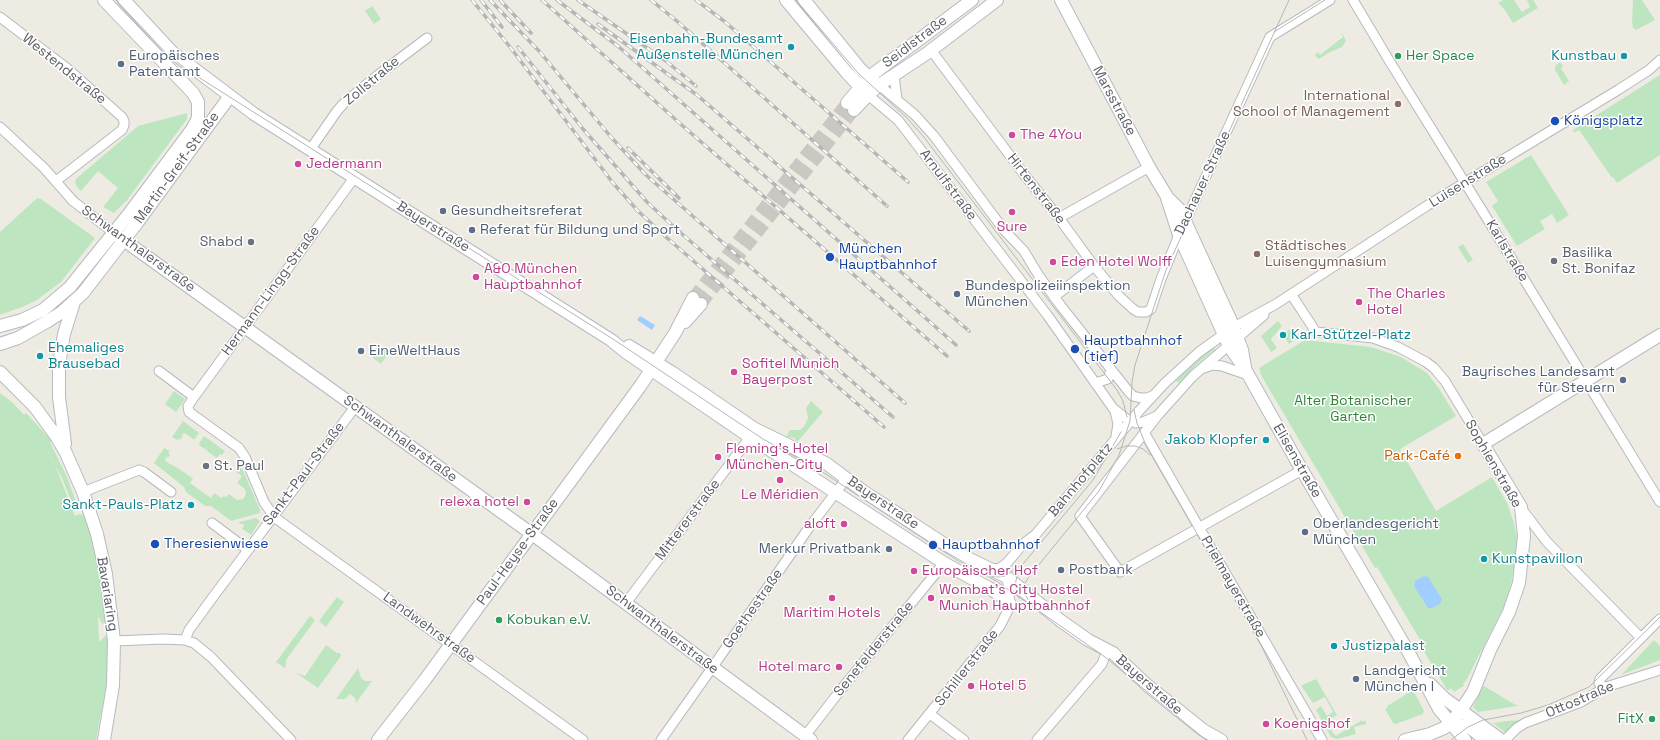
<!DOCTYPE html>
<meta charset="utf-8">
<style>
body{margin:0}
canvas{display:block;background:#eeece2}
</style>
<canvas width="1660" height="740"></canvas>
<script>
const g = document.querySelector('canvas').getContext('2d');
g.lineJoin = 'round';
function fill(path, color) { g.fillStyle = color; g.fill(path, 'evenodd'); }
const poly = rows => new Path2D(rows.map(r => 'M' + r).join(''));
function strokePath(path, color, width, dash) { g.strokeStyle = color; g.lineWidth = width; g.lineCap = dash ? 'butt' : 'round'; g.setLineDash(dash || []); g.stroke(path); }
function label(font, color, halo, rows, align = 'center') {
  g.font = font + ' "Space Grotesk",sans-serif'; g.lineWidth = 3; g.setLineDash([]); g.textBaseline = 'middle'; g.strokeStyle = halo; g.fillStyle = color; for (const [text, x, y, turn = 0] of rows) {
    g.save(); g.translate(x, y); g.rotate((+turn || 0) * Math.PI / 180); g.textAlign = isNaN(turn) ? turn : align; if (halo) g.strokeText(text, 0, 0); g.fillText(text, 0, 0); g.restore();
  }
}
fill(poly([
 [1503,0,1514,0,1522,12,1530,7,1527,0,1533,0,1538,8,1513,23,1504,9,1498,3],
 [1633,0,1642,0,1655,20,1636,30,1633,28,1632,21],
 [372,6,381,19,374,24,365,11],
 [1341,33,1342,33,1346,41,1342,47,1328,53,1319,59,1316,57,1315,55,1318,52,1320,55,1343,37],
 [1560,62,1563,66,1561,68,1569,81,1564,85,1555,70,1555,66],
 [1660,75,1660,155,1617,183,1613,177,1612,178,1579,130,1574,133,1573,130],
 [187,113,187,119,127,200,114,213,103,207,118,188,98,171,81,191,76,186,75,181,77,178,138,126],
 [1531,155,1569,215,1557,223,1552,214,1540,221,1545,229,1517,246,1492,206,1498,201,1486,182],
 [37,198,41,199,95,238,61,282,37,300,22,307,0,315,0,232],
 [1463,244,1473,260,1468,263,1458,247],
 [1278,321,1282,326,1271,339,1277,348,1271,352,1261,336],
 [1291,329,1297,339,1289,344,1282,334],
 [1305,340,1371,347,1401,357,1427,373,1438,387,1456,416,1400,449,1436,511,1492,477,1507,503,1514,523,1518,545,1510,589,1504,606,1466,681,1463,683,1464,686,1454,692,1452,689,1447,690,1422,648,1424,647,1422,643,1377,567,1375,568,1262,377,1259,368],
 [1213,346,1215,349,1196,365,1179,383,1175,380],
 [383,348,389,352,381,364,372,357],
 [174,391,185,399,176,412,165,404],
 [0,393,12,402,24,415,26,413,52,441,50,442,67,477,78,507,74,508,62,478,42,440,54,462,75,516,80,514,84,515,88,524,99,572,105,616,105,622,102,624,98,616,99,642,105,636,109,637,107,681,96,740,0,740],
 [811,401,823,412,798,441,795,440,795,438,786,437,790,430,800,430,805,425,808,418,806,408],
 [183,421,199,433,194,440,185,433,181,435,183,436,180,440,179,439,177,440,172,437],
 [204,436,225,451,222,455,220,454,217,458,212,455,213,453,211,454,206,450,207,449,205,449,200,446,199,443],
 [164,448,170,451,168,453,170,454,168,458,166,457,165,458,166,459,165,461,181,470,181,472,182,471,187,474,187,476,188,475,193,479,190,483,211,498,214,493,221,498,224,496,226,497,229,494,237,500,243,499,246,494,245,489,237,483,242,476,236,472,238,469,236,467,239,465,242,468,260,510,260,513,231,521,211,506,205,506,186,492,184,487,154,463],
 [256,518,260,521,251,535,241,528,244,527,243,524,240,524,239,522],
 [337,597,344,602,326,627,319,621],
 [310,616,315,620,286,660,286,665,285,668,276,662],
 [1654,640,1660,646,1660,660,1621,675],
 [326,645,337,653,340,653,341,656,318,688,296,673,305,676],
 [358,668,361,678,365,681,372,681,356,703,355,698,350,694,345,699,336,699],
 [1316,679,1337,715,1327,721,1333,733,1336,736,1362,720,1363,722,1366,720,1366,724,1354,727,1356,734,1337,739,1331,737,1316,710,1321,706,1327,716,1333,712,1325,697,1313,703,1302,687,1302,685],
 [1484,686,1514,704,1518,706,1478,712,1473,707,1482,688],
 [1413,690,1424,711,1423,714,1396,724,1393,723,1385,709,1388,707,1387,706],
 [1522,720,1506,733,1493,723,1506,721]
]), '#bde6c0');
fill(poly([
 [640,316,655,325,652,330,637,320],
 [1424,576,1428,577,1442,599,1440,604,1432,608,1428,608,1414,586,1415,581]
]), '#a0cfff');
strokePath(poly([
 [693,298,847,103],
 [701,304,854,110]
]), '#c9c8c2', 12, [12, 6]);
const street = poly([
 [1353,0,1390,62,1480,207,1660,502],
 [0,17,68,69,122,117,124,121,124,125,122,130,56,181],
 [931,50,1023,173,1059,218,1094,266,1119,296,1133,309,1138,312,1146,312,1151,309,1161,279,1179,235,1270,37,1330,0],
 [894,75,897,100],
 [879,85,915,115,934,136,1004,230,1024,251,1039,276,1061,306,1129,392,1133,396,1141,398,1147,398,1152,396],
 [868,95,898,120,1048,316,1115,411,1118,424,1116,436],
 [0,127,44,168,73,201,114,233],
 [310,150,337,111,345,102,378,75,427,38],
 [354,178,194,397,188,406,189,412,239,448,245,457,264,502,274,517,583,740],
 [1059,218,1149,167],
 [1291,294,1316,332,1373,338,1398,347,1426,362,1434,368,1445,381,1483,444],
 [1054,297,1094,266],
 [1264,315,1193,376,1158,415,1080,516,1120,572,1302,470],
 [1204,368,1212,365,1222,366,1248,375],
 [159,371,194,397],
 [1095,383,1108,379,1111,370],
 [1114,409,1128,420,1136,423,1143,422,1157,416],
 [1145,434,1322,740],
 [83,492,139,470,144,472,171,492],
 [1521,508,1547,542,1641,638],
 [212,523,248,550],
 [993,569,1000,568,1007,563,1023,544,1036,534,1139,411,1165,383,1199,352,1234,327,1276,304,1428,205,1618,90,1649,70,1660,60],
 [626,603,750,437],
 [185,640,189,630,213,597,355,407],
 [114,641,163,639,185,640,194,643,211,657,291,740],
 [1606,687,1602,686,1599,683,1600,679,1660,619],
 [930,714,964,740],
 [805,736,839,692,944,563],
 [661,740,712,668,808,529,846,479],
 [908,740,1000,626,1010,606,1007,574],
 [1037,740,1102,664,1107,650],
 [1505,740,1517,728,1525,723,1581,702,1606,687,1660,670]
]);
const secondary = poly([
 [124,0,172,52,254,114,611,340,627,353,750,437,904,537,944,563,989,588,1006,599,1010,604],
 [786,0,847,73,865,92],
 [804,0,861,70,875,82],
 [1061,0,1149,167,1166,195,1179,235,1229,346,1245,369,1299,465,1409,653,1439,709,1465,740],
 [847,103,869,77,972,0],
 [854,110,868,95,879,85,926,54,997,0],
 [1169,199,1179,209,1185,221,1230,319,1242,350,1245,367],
 [114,233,532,534,811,740],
 [685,322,701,304],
 [0,326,22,320,43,310,70,287,128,215,193,128,198,118,198,102,193,93,104,0],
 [0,344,18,338,48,321,62,312,83,293,137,223,230,96],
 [629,346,673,373,755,429,827,464,863,491,961,555,1005,576,1061,621,1088,640,1113,653,1147,685,1203,730,1221,740],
 [0,372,35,407,56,436,66,453,83,492,97,534,106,574,114,641,113,685,104,740],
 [65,444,59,397,59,365,64,334,74,302],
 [1430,684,1444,698,1501,740],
 [1451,723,1469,727,1486,740],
 [378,740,424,681,641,385,675,333,693,298],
 [1405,740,1430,734,1444,728,1451,723,1461,710,1473,692,1490,650,1509,612,1519,583,1524,536,1521,507,1483,444,1660,335]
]);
strokePath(street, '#b7b9bf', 11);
strokePath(secondary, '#b7bac1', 14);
strokePath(street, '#fff', 9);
strokePath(secondary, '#fff', 12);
strokePath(poly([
 [116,0,166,53,187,70,616,341,763,439,818,469,927,541,996,581,1105,657,1206,740],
 [796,0,858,73,906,117,923,136,1117,390,1123,401,1127,417],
 [1274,32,1325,0],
 [1134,410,1137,423,1145,443,1262,647,1307,740],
 [1117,449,1126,446,1135,446,1143,449,1150,455],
 [989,576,998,577,1005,576,1020,566],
 [1019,598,1015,586,1018,570,1093,480,1121,432],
 [1030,603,1025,594,1025,583,1028,578,1099,491,1119,455,1130,421,1132,382,1135,365,1166,270,1289,0],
 [1451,740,1468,727,1483,720,1521,713,1548,705,1589,687,1660,617]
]), '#b5b6b6', 1);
const rail = poly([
 [472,0,510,47,613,183,638,211,666,237,884,427],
 [481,0,502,27],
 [490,0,539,51,611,137,646,175,905,403],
 [500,0,531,33],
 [542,0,684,127,947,356],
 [557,0,619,47,956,345],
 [578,0,666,61,696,86],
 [651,0,678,22,887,206],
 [696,0,724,21,908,182],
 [598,24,697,95,969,331],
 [518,47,583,129,647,202,674,227,893,417],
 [628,148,679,198]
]);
strokePath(rail, '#b5b6b6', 3.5);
strokePath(rail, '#fff', 2, [6]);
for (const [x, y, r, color] of [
 [791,47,4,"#0f9aa8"],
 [1398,56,4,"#2e9e5b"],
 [1624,56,4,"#0f9aa8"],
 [121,64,4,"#5c6f8a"],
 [1398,104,4,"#8d6e63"],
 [1555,121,5,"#1a4fb4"],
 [1012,135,4,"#d1479c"],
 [298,164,4,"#d1479c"],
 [443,211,4,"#5c6f8a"],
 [1012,212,4,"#d1479c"],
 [472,230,4,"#5c6f8a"],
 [251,242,4,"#6b7280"],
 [1257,254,4,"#8d6e63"],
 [830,257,5,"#1a4fb4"],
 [1554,261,4,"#6b7280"],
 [1053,262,4,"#d1479c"],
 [476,277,4,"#d1479c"],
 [957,294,4,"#5c6f8a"],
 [1359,302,4,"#d1479c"],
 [1283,335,4,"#0f9aa8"],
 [1075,349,5,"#1a4fb4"],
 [361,351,4,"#5c6f8a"],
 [40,356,4,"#0f9aa8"],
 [734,372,4,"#d1479c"],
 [1623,380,4,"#5c6f8a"],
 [1266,440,4,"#0f9aa8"],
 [1458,456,4,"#e8710a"],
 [718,457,4,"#d1479c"],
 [206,466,4,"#6b7280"],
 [780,480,4,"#d1479c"],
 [527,502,4,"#d1479c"],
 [191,505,4,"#0f9aa8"],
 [844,524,4,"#d1479c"],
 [1305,532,4,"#5c6f8a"],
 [155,544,5,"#1a4fb4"],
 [933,545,5,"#1a4fb4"],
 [889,549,4,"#5c6f8a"],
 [1484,559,4,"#0f9aa8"],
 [1061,570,4,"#5c6f8a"],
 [914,571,4,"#d1479c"],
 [832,598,4,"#d1479c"],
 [931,598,4,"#d1479c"],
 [499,620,4,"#2e9e5b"],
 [1334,646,4,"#0f9aa8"],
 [839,667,4,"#d1479c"],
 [1356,679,4,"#5c6f8a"],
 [971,686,4,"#d1479c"],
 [1652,719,4,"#2e9e5b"],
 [1266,724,4,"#d1479c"]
]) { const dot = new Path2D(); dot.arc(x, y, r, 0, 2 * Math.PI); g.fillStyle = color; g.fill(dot); strokePath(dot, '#fff', 1.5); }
label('14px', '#0d838f', '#fff', [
 ["Eisenbahn-Bundesamt",783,39],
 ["Außenstelle München",783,55],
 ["Kunstbau",1616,56],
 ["Karl-Stützel-Platz",1291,335,"left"],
 ["Ehemaliges",48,348,"left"],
 ["Brausebad",48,364,"left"],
 ["Jakob Klopfer",1258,440],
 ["Sankt-Pauls-Platz",183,505],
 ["Kunstpavillon",1492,559,"left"],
 ["Justizpalast",1342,646,"left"]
], 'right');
label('14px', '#5a5d63', '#fff', [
 ["Seidlstraße",915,42,-37],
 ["Westendstraße",64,69,39],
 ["Zollstraße",372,81,-40],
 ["Marsstraße",1114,101,62],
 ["Martin-Greif-Straße",177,168,-54],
 ["Luisenstraße",1468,181,-32],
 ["Dachauer Straße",1203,183,-65],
 ["Arnulfstraße",948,185,53],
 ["Hirtenstraße",1036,189,52],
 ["Bayerstraße",433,227,32],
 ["Schwanthalerstraße",138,249,36],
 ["Karlstraße",1507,251,59],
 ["Hermann-Lingg-Straße",271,291,-54],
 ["Schwanthalerstraße",400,439,36],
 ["Elisenstraße",1297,461,60],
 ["Sophienstraße",1493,464,60],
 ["Sankt-Paul-Straße",304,474,-53],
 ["Bahnhofplatz",1081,480,-50],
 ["Bayerstraße",883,503,34],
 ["Mittererstraße",688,520,-53],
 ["Paul-Heyse-Straße",518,552,-54],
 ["Prielmayerstraße",1233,587,60],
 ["Bavariaring",107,594,81],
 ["Goethestraße",753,609,-55],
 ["Landwehrstraße",429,628,36],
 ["Schwanthalerstraße",662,630,37],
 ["Senefelderstraße",874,649,-51],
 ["Schillerstraße",967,668,-52],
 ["Bayerstraße",1149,685,41],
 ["Ottostraße",1580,700,-23]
]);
label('14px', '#4e5e75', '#fff', [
 ["Europäisches",129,56],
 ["Patentamt",129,72],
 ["Gesundheitsreferat",451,211],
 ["Referat für Bildung und Sport",480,230],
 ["Bundespolizeiinspektion",965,286],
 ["München",965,302],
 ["EineWeltHaus",369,351],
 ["Bayrisches Landesamt",1615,372,"right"],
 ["für Steuern",1615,388,"right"],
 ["Oberlandesgericht",1313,524],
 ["München",1313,540],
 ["Merkur Privatbank",881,549,"right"],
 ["Postbank",1069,570],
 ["Landgericht",1364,671],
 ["München I",1364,687]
], 'left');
label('14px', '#27864d', '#fff', [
 ["Her Space",1406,56],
 ["Kobukan e.V.",507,620],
 ["FitX",1644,719,"right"]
], 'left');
label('14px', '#785e54', '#fff', [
 ["International",1390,96],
 ["School of Management",1390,112],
 ["Städtisches",1265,246,"left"],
 ["Luisengymnasium",1265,262,"left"]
], 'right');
label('14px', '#164399', '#fff', [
 ["Königsplatz",1564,121],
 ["München",839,249],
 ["Hauptbahnhof",839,265],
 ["Hauptbahnhof",1084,341],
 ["(tief)",1084,357],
 ["Theresienwiese",164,544],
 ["Hauptbahnhof",942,545]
], 'left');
label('14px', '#b23c85', '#fff', [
 ["The 4You",1020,135],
 ["Jedermann",306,164],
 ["Sure",1012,227,"center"],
 ["Eden Hotel Wolff",1061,262],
 ["A&O München",484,269],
 ["Hauptbahnhof",484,285],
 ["The Charles",1367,294],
 ["Hotel",1367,310],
 ["Sofitel Munich",742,364],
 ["Bayerpost",742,380],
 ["Fleming’s Hotel",726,449],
 ["München-City",726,465],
 ["Le Méridien",780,495,"center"],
 ["relexa hotel",519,502,"right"],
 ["aloft",836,524,"right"],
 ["Europäischer Hof",922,571],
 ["Wombat's City Hostel",939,590],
 ["Munich Hauptbahnhof",939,606],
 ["Maritim Hotels",832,613,"center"],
 ["Hotel marc",831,667,"right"],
 ["Hotel 5",979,686],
 ["Koenigshof",1274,724]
], 'left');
label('14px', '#5b616d', '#fff', [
 ["Shabd",243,242,"right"],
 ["Basilika",1562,253],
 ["St. Bonifaz",1562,269],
 ["St. Paul",214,466]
], 'left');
label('14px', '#31833b', '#fff', [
 ["Alter Botanischer",1353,401],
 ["Garten",1353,417]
]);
label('14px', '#c56008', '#fff', [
 ["Park-Café",1450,456]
], 'right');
</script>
